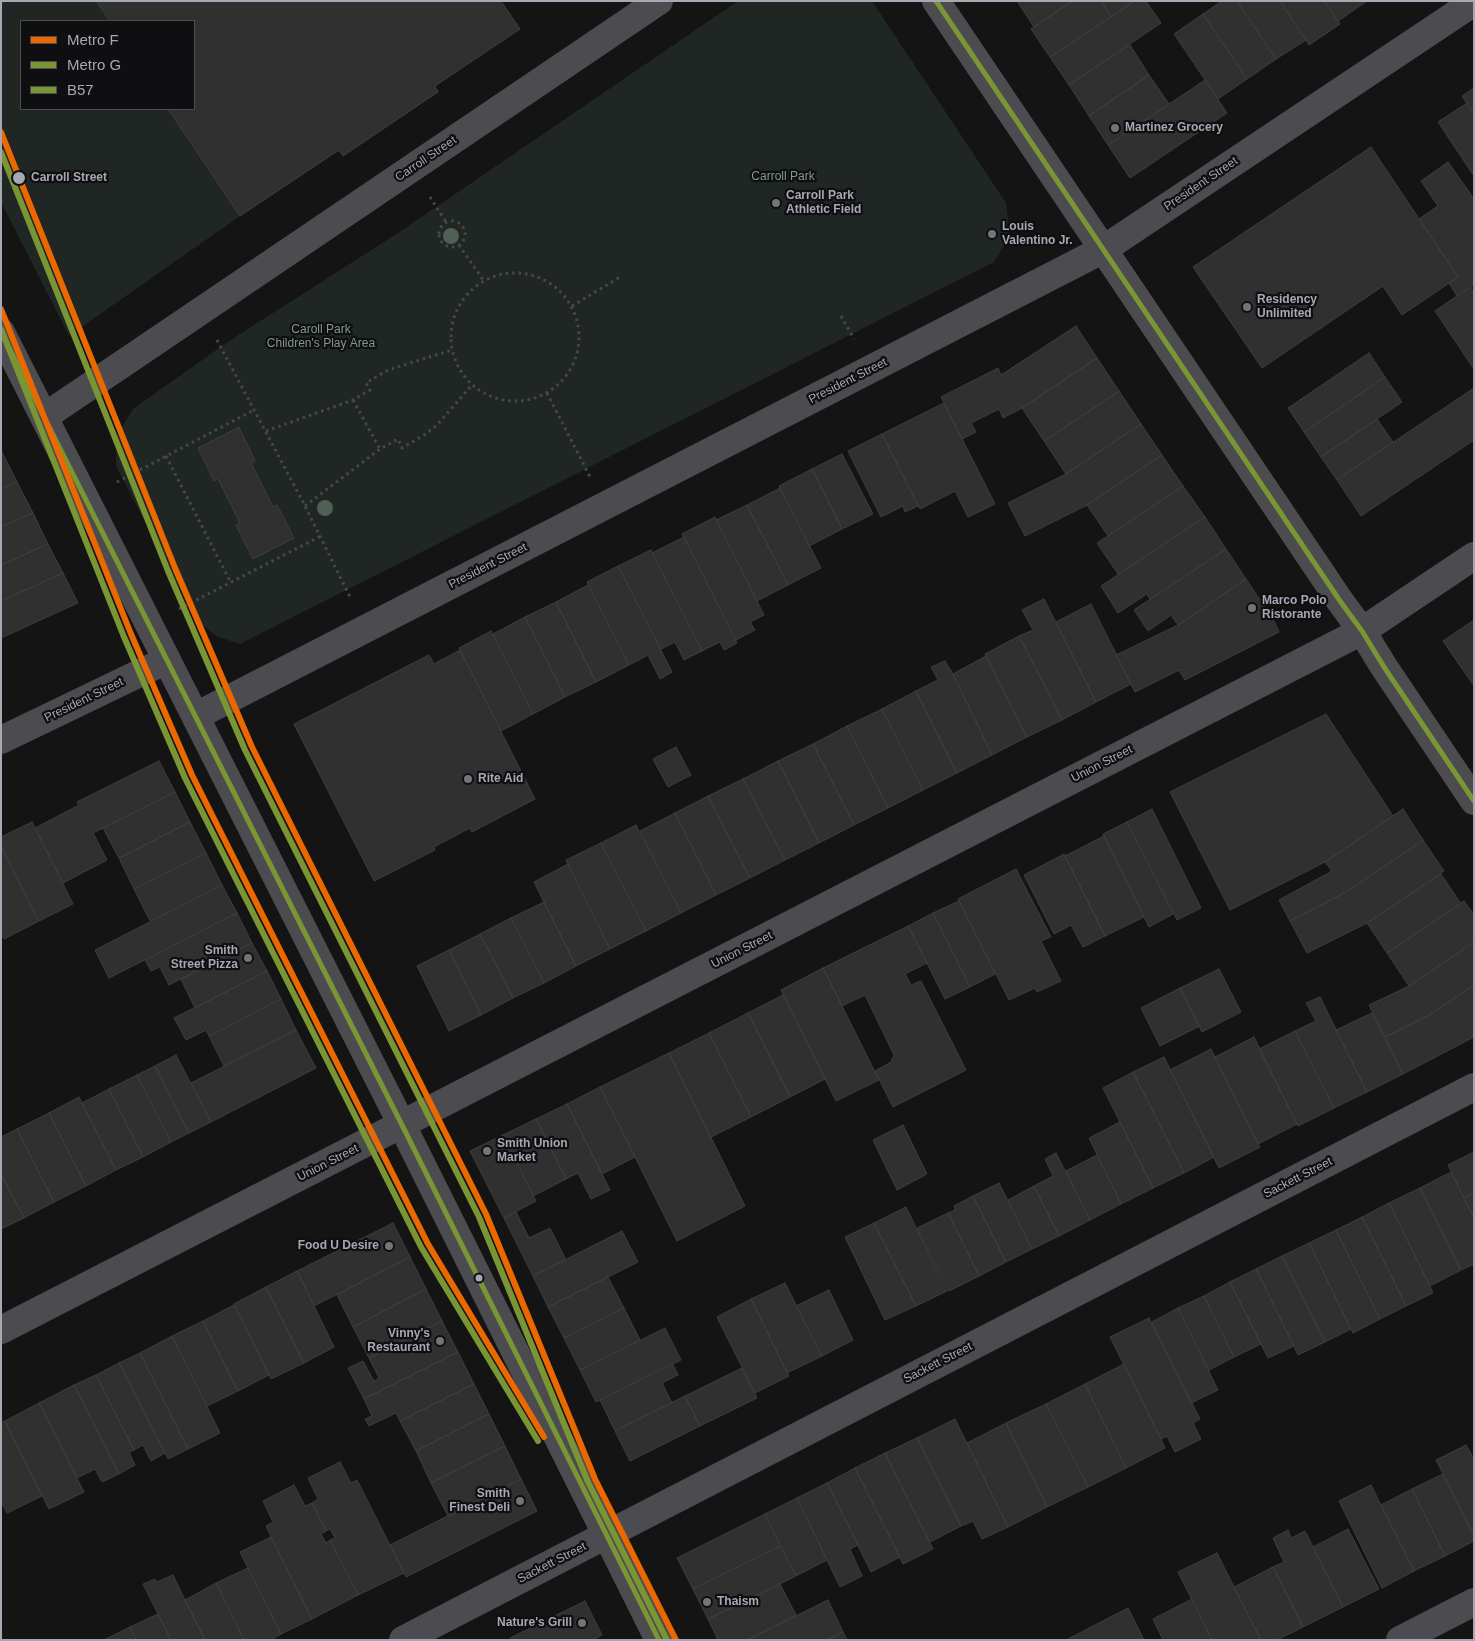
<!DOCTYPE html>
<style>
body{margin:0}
#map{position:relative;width:1475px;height:1641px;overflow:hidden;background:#141414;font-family:Helvetica,sans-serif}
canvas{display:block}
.frame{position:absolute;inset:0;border:2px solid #a7a8b3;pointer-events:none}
.legend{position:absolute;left:20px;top:20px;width:175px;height:90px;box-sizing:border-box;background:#0f0e10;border:1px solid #4c4c51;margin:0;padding:6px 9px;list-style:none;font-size:15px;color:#a7a8b3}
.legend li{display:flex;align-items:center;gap:10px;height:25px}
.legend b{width:25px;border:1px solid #4c4c51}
</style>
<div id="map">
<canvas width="1475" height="1641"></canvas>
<div class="frame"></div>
<ul class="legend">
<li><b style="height:6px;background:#eb6800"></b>Metro F</li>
<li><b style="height:6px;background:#799534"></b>Metro G</li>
<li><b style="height:6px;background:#799534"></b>B57</li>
</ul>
</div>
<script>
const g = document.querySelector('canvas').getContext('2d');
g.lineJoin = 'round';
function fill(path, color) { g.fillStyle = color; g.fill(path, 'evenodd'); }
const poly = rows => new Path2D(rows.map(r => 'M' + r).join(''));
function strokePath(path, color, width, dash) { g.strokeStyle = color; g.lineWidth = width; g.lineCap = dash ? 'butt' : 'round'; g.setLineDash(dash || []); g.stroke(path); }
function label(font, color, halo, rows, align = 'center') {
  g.font = font + ' Helvetica,sans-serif'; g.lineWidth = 4.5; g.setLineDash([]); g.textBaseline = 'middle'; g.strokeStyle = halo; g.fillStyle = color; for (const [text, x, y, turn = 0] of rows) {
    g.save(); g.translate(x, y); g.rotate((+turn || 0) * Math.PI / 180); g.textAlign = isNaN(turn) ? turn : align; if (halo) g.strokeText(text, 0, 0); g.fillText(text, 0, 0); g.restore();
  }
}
fill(poly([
 [1,1,96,1,110,21,21,21,21,109,168,109,240,216,69,336,1,202],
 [738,1,872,1,1006,203,1010,236,994,262,240,644,216,636,195,618,116,466,117,435,133,409,229,341,398,233]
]), '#202623');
const building = poly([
 [96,1,501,1,520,29,435,86,438,92,343,156,339,150,240,216,168,109,194,109,194,21,110,21,96,1],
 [1017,1,1072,1,1034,27,1017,1],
 [1072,1,1101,1,1111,17,1050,57,1031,29,1072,1],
 [1101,1,1135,1,1111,17,1101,1],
 [1135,1,1146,1,1161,23,1069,85,1050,57,1135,1],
 [1222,1,1237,1,1276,59,1247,79,1203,14,1222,1],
 [1237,1,1280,1,1306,40,1276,59,1237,1],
 [1280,1,1324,1,1340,24,1309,45,1280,1],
 [1324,1,1367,1,1338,21,1324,1],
 [1203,14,1247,79,1218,99,1174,34,1203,14],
 [1130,45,1149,75,1089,116,1069,85,1130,45],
 [1149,75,1169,104,1108,145,1089,116,1149,75],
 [1205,80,1227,113,1130,178,1108,145,1205,80],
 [1474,88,1474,114,1462,96,1474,88],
 [1467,103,1474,114,1474,176,1438,122,1467,103],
 [1371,147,1458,277,1402,315,1383,286,1262,368,1193,267,1371,147],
 [1448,162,1474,199,1474,285,1457,296,1449,283,1458,277,1419,219,1438,206,1421,181,1448,162],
 [1470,287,1474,292,1474,369,1435,311,1470,287],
 [1076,326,1097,358,1022,408,1003,418,999,409,971,423,976,432,962,439,941,397,998,368,1001,375,1076,326],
 [1369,353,1385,377,1304,432,1288,408,1369,353],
 [1097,358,1119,391,1044,441,1022,408,1097,358],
 [1385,377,1402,402,1321,457,1304,432,1385,377],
 [1474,388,1474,440,1361,516,1337,480,1474,388],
 [1119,391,1141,424,1066,474,1044,441,1119,391],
 [944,403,995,504,968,517,955,491,920,509,882,434,944,403],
 [1377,419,1393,442,1337,480,1321,457,1377,419],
 [1141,424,1162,455,1087,505,1025,536,1008,503,1066,474,1141,424],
 [239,427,255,461,251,463,273,507,277,505,294,538,253,559,236,525,240,523,218,479,214,481,198,448,239,427],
 [882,434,918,506,905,512,903,506,881,517,848,451,882,434],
 [1,450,17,482,1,489,1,450],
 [842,454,873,514,842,529,812,469,842,454],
 [1162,455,1183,486,1108,536,1087,505,1162,455],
 [812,469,842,529,809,546,779,486,812,469],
 [17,482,33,513,1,527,1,489,17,482],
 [1183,486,1205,517,1118,574,1097,543,1183,486],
 [780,488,821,568,788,585,747,505,780,488],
 [747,505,788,585,757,601,716,520,747,505],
 [33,513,48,544,1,565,1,527,33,513],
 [715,517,764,615,750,622,755,630,736,640,682,534,715,517],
 [1205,517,1226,549,1150,599,1147,594,1118,613,1101,586,1205,517],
 [684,537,737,643,724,650,720,642,702,651,652,553,684,537],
 [48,544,63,573,1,601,1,565,48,544],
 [1226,549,1246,579,1178,625,1171,615,1148,631,1134,610,1226,549],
 [651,550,702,651,684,660,675,642,661,649,618,566,651,550],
 [618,566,672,672,660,679,648,655,629,665,587,582,618,566],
 [63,573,78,603,1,638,1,601,63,573],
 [1246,579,1274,621,1279,632,1185,680,1179,670,1135,692,1116,655,1178,625,1246,579],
 [588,585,629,665,596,682,556,602,588,585],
 [1044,599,1096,702,1062,720,1019,636,1033,630,1022,610,1044,599],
 [556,602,596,682,565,697,525,617,556,602],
 [1091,604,1131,684,1096,702,1056,622,1091,604],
 [525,617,565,697,533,714,493,634,525,617],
 [1474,620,1474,686,1443,641,1474,620],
 [491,631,533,714,501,731,459,648,491,631],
 [1019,636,1062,720,1027,737,985,654,1019,636],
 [460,650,535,799,472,832,470,828,434,847,435,850,374,881,294,724,429,655,434,664,460,650],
 [986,656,1027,737,992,755,953,674,986,656],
 [945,661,953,674,992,755,957,773,916,691,938,680,931,667,945,661],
 [916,691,957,773,923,790,882,709,916,691],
 [882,709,923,790,888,808,847,726,882,709],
 [1326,714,1393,816,1325,862,1230,910,1170,792,1326,714],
 [847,726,888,808,854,825,813,744,847,726],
 [813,744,854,825,819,843,778,761,813,744],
 [676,747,691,775,668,787,653,759,676,747],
 [159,761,175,792,93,833,107,860,63,883,35,828,79,805,77,802,159,761],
 [778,761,819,843,785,860,743,779,778,761],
 [743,779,785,860,750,878,708,796,743,779],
 [175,792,190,822,119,858,103,828,175,792],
 [708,796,750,878,716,895,675,813,708,796],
 [1152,809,1201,908,1177,920,1127,822,1152,809],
 [1403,809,1423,840,1346,892,1290,921,1279,900,1332,871,1325,862,1403,809],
 [675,813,716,895,681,913,640,831,675,813],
 [32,822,73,904,39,921,1,847,1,837,32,822],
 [190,822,206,853,134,889,119,858,190,822],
 [1127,822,1173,914,1149,927,1103,834,1127,822],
 [636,825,681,913,646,931,601,843,636,825],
 [1104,836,1144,917,1105,936,1065,856,1104,836],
 [1423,840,1444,871,1367,923,1307,953,1290,921,1346,892,1423,840],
 [601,843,646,931,610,949,566,860,601,843],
 [1,847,39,921,4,939,1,933,1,847],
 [206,853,222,885,150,921,134,889,206,853],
 [1064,854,1105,936,1083,947,1071,925,1054,934,1024,875,1064,854],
 [568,864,610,949,576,966,534,882,568,864],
 [1016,869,1051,937,1041,941,1061,981,1037,992,1035,988,1009,1000,958,899,1016,869],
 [1441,874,1461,904,1387,953,1367,923,1441,874],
 [222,885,237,913,109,978,95,950,222,885],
 [959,901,995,974,970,987,933,913,959,901],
 [1464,901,1474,915,1474,942,1409,986,1387,953,1464,901],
 [544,902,576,966,544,983,511,918,544,902],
 [237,913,252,943,169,985,160,967,151,971,145,960,237,913],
 [933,913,970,987,945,999,908,926,933,913],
 [511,918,544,983,513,998,480,934,511,918],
 [908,926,927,963,905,974,911,985,921,981,966,1070,893,1107,875,1071,891,1062,894,1055,865,995,842,1006,823,968,908,926],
 [480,934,513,998,481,1015,449,950,480,934],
 [1474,942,1474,985,1429,1015,1385,1037,1369,1005,1409,986,1474,942],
 [252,943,267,971,195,1008,181,979,252,943],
 [449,950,481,1015,449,1031,417,966,449,950],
 [823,968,879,1080,836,1101,781,990,823,968],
 [1219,969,1241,1012,1202,1032,1180,988,1219,969],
 [267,971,281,999,209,1036,206,1030,186,1040,174,1018,267,971],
 [1474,985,1474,1037,1403,1074,1385,1037,1429,1015,1474,985],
 [1180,988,1200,1026,1160,1046,1141,1008,1180,988],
 [783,995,825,1079,790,1097,748,1013,783,995],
 [1320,997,1367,1092,1334,1108,1295,1031,1316,1021,1306,1003,1320,997],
 [281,999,296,1030,224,1066,209,1036,281,999],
 [748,1013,790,1097,751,1117,709,1033,748,1013],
 [1372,1013,1403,1074,1367,1092,1336,1030,1372,1013],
 [296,1030,316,1068,211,1122,191,1083,296,1030],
 [1295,1031,1334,1108,1298,1126,1259,1049,1295,1031],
 [709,1033,751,1117,711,1137,669,1053,709,1033],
 [1254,1037,1297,1124,1258,1144,1215,1057,1254,1037],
 [1211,1049,1260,1147,1219,1168,1170,1070,1211,1049],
 [669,1053,745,1206,677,1241,600,1087,669,1053],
 [176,1055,211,1122,189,1133,155,1066,176,1055],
 [1164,1057,1214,1157,1184,1173,1133,1072,1164,1057],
 [155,1066,189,1133,171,1142,137,1075,155,1066],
 [1133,1072,1184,1173,1153,1188,1103,1088,1133,1072],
 [137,1075,171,1142,143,1157,109,1089,137,1075],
 [600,1087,635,1157,602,1174,567,1104,600,1087],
 [109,1089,143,1157,116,1170,82,1103,109,1089],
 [79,1097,116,1170,86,1186,49,1113,79,1097],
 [567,1104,610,1190,591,1199,578,1173,566,1179,536,1119,567,1104],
 [49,1113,86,1186,54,1202,17,1129,49,1113],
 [536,1119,566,1179,533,1196,503,1135,536,1119],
 [1120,1122,1153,1188,1121,1204,1089,1138,1120,1122],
 [903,1125,927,1174,897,1190,873,1140,903,1125],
 [17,1129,54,1202,24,1218,1,1174,1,1137,17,1129],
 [503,1135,536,1201,504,1218,470,1151,503,1135],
 [1474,1152,1474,1193,1464,1198,1448,1165,1474,1152],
 [1056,1153,1090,1220,1059,1236,1034,1186,1053,1176,1045,1159,1056,1153],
 [1097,1155,1121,1204,1090,1220,1066,1171,1097,1155],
 [1451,1172,1474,1218,1474,1264,1461,1270,1420,1188,1451,1172],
 [1,1174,24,1218,1,1229,1,1174],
 [999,1183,1032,1249,1006,1262,973,1196,999,1183],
 [1034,1186,1059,1236,1032,1249,1008,1200,1034,1186],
 [1420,1188,1461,1270,1430,1286,1389,1203,1420,1188],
 [1474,1193,1474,1218,1464,1198,1474,1193],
 [973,1196,1006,1262,979,1276,948,1213,955,1210,954,1206,973,1196],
 [1389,1203,1433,1293,1406,1306,1362,1217,1389,1203],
 [906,1207,947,1291,916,1306,874,1223,906,1207],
 [516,1212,529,1238,550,1228,566,1260,533,1276,504,1218,516,1212],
 [948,1213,979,1276,949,1291,917,1228,948,1213],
 [1362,1217,1406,1306,1380,1319,1336,1230,1362,1217],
 [393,1223,410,1257,314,1306,297,1271,393,1223],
 [874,1223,916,1306,885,1320,845,1237,874,1223],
 [1336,1230,1380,1319,1353,1333,1309,1243,1336,1230],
 [622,1231,638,1262,548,1307,533,1276,622,1231],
 [1309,1243,1351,1329,1325,1342,1282,1256,1309,1243],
 [1282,1256,1325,1342,1298,1355,1256,1269,1282,1256],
 [410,1257,426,1289,353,1327,337,1295,410,1257],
 [1256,1269,1294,1346,1268,1358,1230,1282,1256,1269],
 [297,1271,334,1347,304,1363,266,1287,297,1271],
 [608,1277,624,1308,564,1338,548,1307,608,1277],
 [1230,1282,1261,1344,1234,1357,1204,1296,1230,1282],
 [785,1283,822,1356,787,1373,751,1299,785,1283],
 [266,1287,304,1363,271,1379,234,1304,266,1287],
 [426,1289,442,1321,369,1358,353,1327,426,1289],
 [829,1290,853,1340,822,1356,796,1306,829,1290],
 [1204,1296,1234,1357,1209,1370,1178,1308,1204,1296],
 [751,1299,789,1376,755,1393,717,1317,751,1299],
 [234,1305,269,1375,238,1391,203,1321,234,1305],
 [624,1308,640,1340,580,1370,564,1338,624,1308],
 [1178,1308,1218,1390,1191,1403,1152,1322,1178,1308],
 [1149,1318,1200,1419,1193,1423,1201,1439,1175,1452,1167,1436,1161,1439,1110,1337,1149,1318],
 [203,1321,238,1391,207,1406,172,1336,203,1321],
 [442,1321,458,1352,364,1399,348,1368,363,1361,374,1381,379,1378,369,1358,442,1321],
 [665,1328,681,1360,596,1402,580,1370,665,1328],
 [172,1336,220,1433,188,1449,140,1353,172,1336],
 [458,1352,474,1384,400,1421,396,1413,369,1426,365,1419,372,1416,364,1399,458,1352],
 [140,1353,188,1449,168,1459,119,1363,140,1353],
 [119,1363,165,1453,151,1461,143,1445,134,1450,96,1375,119,1363],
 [672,1363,678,1375,662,1383,672,1403,615,1431,600,1400,672,1363],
 [1124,1364,1165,1448,1126,1468,1085,1384,1124,1364],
 [742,1368,757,1398,700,1426,685,1396,742,1368],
 [96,1375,134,1450,129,1452,135,1465,119,1474,74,1385,96,1375],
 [474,1384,489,1414,416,1451,400,1421,474,1384],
 [1085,1384,1126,1468,1088,1487,1046,1404,1085,1384],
 [74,1385,119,1474,102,1482,95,1469,77,1478,39,1403,74,1385],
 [685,1396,700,1426,630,1461,615,1431,685,1396],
 [39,1403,84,1492,49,1509,5,1421,39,1403],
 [1046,1404,1088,1487,1047,1507,1006,1423,1046,1404],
 [489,1414,505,1446,431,1483,416,1451,489,1414],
 [955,1419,1008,1527,982,1539,973,1521,961,1526,917,1438,955,1419],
 [5,1421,42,1496,7,1513,1,1501,1,1423,5,1421],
 [1006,1423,1047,1507,1008,1527,967,1443,1006,1423],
 [917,1438,961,1526,930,1542,885,1453,917,1438],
 [1466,1445,1474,1459,1474,1536,1436,1460,1466,1445],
 [505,1446,521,1479,448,1516,431,1483,505,1446],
 [885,1453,933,1549,903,1564,855,1468,885,1453],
 [340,1462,351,1483,357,1480,404,1573,358,1595,330,1540,335,1538,330,1529,326,1531,312,1503,318,1499,308,1478,340,1462],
 [855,1468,900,1557,871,1572,827,1483,855,1468],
 [1443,1474,1474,1536,1474,1541,1445,1556,1412,1489,1443,1474],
 [521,1479,537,1511,406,1577,390,1545,521,1479],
 [827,1483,858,1545,850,1549,862,1576,840,1587,797,1498,827,1483],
 [294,1485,305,1506,312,1503,326,1531,321,1534,326,1543,330,1540,358,1595,312,1619,266,1526,273,1522,263,1501,294,1485],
 [1371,1485,1414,1571,1382,1588,1339,1501,1371,1485],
 [1412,1489,1445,1556,1414,1571,1381,1505,1412,1489],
 [797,1498,827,1560,796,1576,765,1514,797,1498],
 [765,1514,780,1546,693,1589,677,1558,765,1514],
 [1348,1529,1379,1589,1343,1607,1313,1547,1348,1529],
 [1288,1530,1291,1538,1305,1531,1343,1607,1303,1627,1273,1567,1284,1562,1273,1538,1288,1530],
 [271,1537,312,1619,281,1634,240,1552,271,1537],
 [780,1546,796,1576,708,1619,693,1589,780,1546],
 [1217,1553,1234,1587,1261,1640,1212,1640,1178,1572,1217,1553],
 [1273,1567,1303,1627,1277,1640,1261,1640,1234,1587,1273,1567],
 [248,1568,281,1634,271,1640,244,1640,216,1583,248,1568],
 [173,1575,185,1600,205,1640,171,1640,143,1584,155,1579,157,1582,173,1575],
 [216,1583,244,1640,205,1640,185,1600,216,1583],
 [780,1584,796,1615,747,1640,718,1640,708,1619,780,1584],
 [1192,1599,1212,1640,1163,1640,1153,1619,1192,1599],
 [828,1600,843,1632,827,1640,747,1640,828,1600],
 [585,1601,602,1635,593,1640,511,1640,510,1638,585,1601],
 [1128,1608,1144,1640,1066,1640,1128,1608],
 [158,1614,171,1640,136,1640,130,1627,158,1614],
 [130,1627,136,1640,104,1640,130,1627],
 [843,1632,847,1640,827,1640,843,1632]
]);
fill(building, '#303031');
strokePath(building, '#3d3e40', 1);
strokePath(poly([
 [430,197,446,222],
 '439 234a13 13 0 1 1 26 0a13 13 0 1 1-26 0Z',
 [459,245,484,281],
 '451 337a64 64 0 1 1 128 0a64 64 0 1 1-128 0Z',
 [572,306,620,277],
 [841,316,854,339],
 [217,340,305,506,351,599],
 [547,393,590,477],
 [353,400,380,449],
 [266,431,353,400,370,390,366,383,388,370,452,350],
 [166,456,231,583],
 [117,482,254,410],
 [305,506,380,449,398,439,402,448,424,435,437,425,472,385],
 [179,609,321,536]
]), '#48484a', 3, [2.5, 4]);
strokePath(poly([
 [936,1,1340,601,1362,631,1384,667,1474,801],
 [1,332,402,1125,659,1640],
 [44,417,659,1],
 [196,716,1104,249,1474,2],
 [1,740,167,660],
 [1,1330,1362,631,1474,556],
 [403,1640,1474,1087],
 [1400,1640,1474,1602]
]), '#4c4c50', 28);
strokePath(poly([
 [936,1,1340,601,1362,631,1384,667,1474,801],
 [1,332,402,1125,659,1640]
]), '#799534', 5);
strokePath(poly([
 [1,132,175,568,252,747,486,1214,595,1479,676,1640],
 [1,309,131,634,192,775,428,1244,544,1437]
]), '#eb6800', 6);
strokePath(poly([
 [1,152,168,571,245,750,479,1217,588,1482,667,1640],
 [1,329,124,637,185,778,421,1247,538,1441]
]), '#799534', 6);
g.fillStyle = '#4f5f53';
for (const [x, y] of [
 [451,236],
 [325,508]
]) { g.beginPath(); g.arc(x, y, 8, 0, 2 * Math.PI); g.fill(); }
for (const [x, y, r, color] of [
 [1115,128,5,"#74747b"],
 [19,178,7,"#a7a8b3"],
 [776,203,5,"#74747b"],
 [992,234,5,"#74747b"],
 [1247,307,5,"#74747b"],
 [1252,608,5,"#74747b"],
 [468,779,5,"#74747b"],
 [248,958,5,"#74747b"],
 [487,1151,5,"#74747b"],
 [389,1246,5,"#74747b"],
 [479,1278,4.5,"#a7a8b3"],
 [440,1341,5,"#74747b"],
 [520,1501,5,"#74747b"],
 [707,1602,5,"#74747b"],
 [582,1623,5,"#74747b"]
]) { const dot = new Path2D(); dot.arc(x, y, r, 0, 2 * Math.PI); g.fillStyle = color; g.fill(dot); strokePath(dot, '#0f0e10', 2); }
label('bold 12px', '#a7a8b3', '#0f0e10', [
 ["Martinez Grocery",1125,128],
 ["Carroll Park",786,196],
 ["Athletic Field",786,210],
 ["Louis",1002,227],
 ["Valentino Jr.",1002,241],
 ["Residency",1257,300],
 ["Unlimited",1257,314],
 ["Marco Polo",1262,601],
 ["Ristorante",1262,615],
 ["Rite Aid",478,779],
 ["Smith",238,951,"right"],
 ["Street Pizza",238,965,"right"],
 ["Smith Union",497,1144],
 ["Market",497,1158],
 ["Food U Desire",379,1246,"right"],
 ["Vinny's",430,1334,"right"],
 ["Restaurant",430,1348,"right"],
 ["Smith",510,1494,"right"],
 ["Finest Deli",510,1508,"right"],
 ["Thaism",717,1602],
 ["Nature's Grill",572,1623,"right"]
], 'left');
label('12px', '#a7a8b3', '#0f0e10', [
 ["Carroll Street",426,159,-34],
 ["President Street",1201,184,-34],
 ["President Street",848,381,-27],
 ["President Street",488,566,-27],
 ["President Street",84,700,-26],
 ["Union Street",1102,764,-27],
 ["Union Street",742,950,-27],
 ["Union Street",328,1163,-27],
 ["Sackett Street",1298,1178,-27],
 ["Sackett Street",938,1363,-27],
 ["Sackett Street",552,1563,-27]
]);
label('12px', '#809c87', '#0f0e10', [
 ["Carroll Park",783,177],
 ["Caroll Park",321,330],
 ["Children's Play Area",321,344]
]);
label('bold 12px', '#a7a8b3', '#0f0e10', [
 ["Carroll Street",31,178]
], 'left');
</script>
